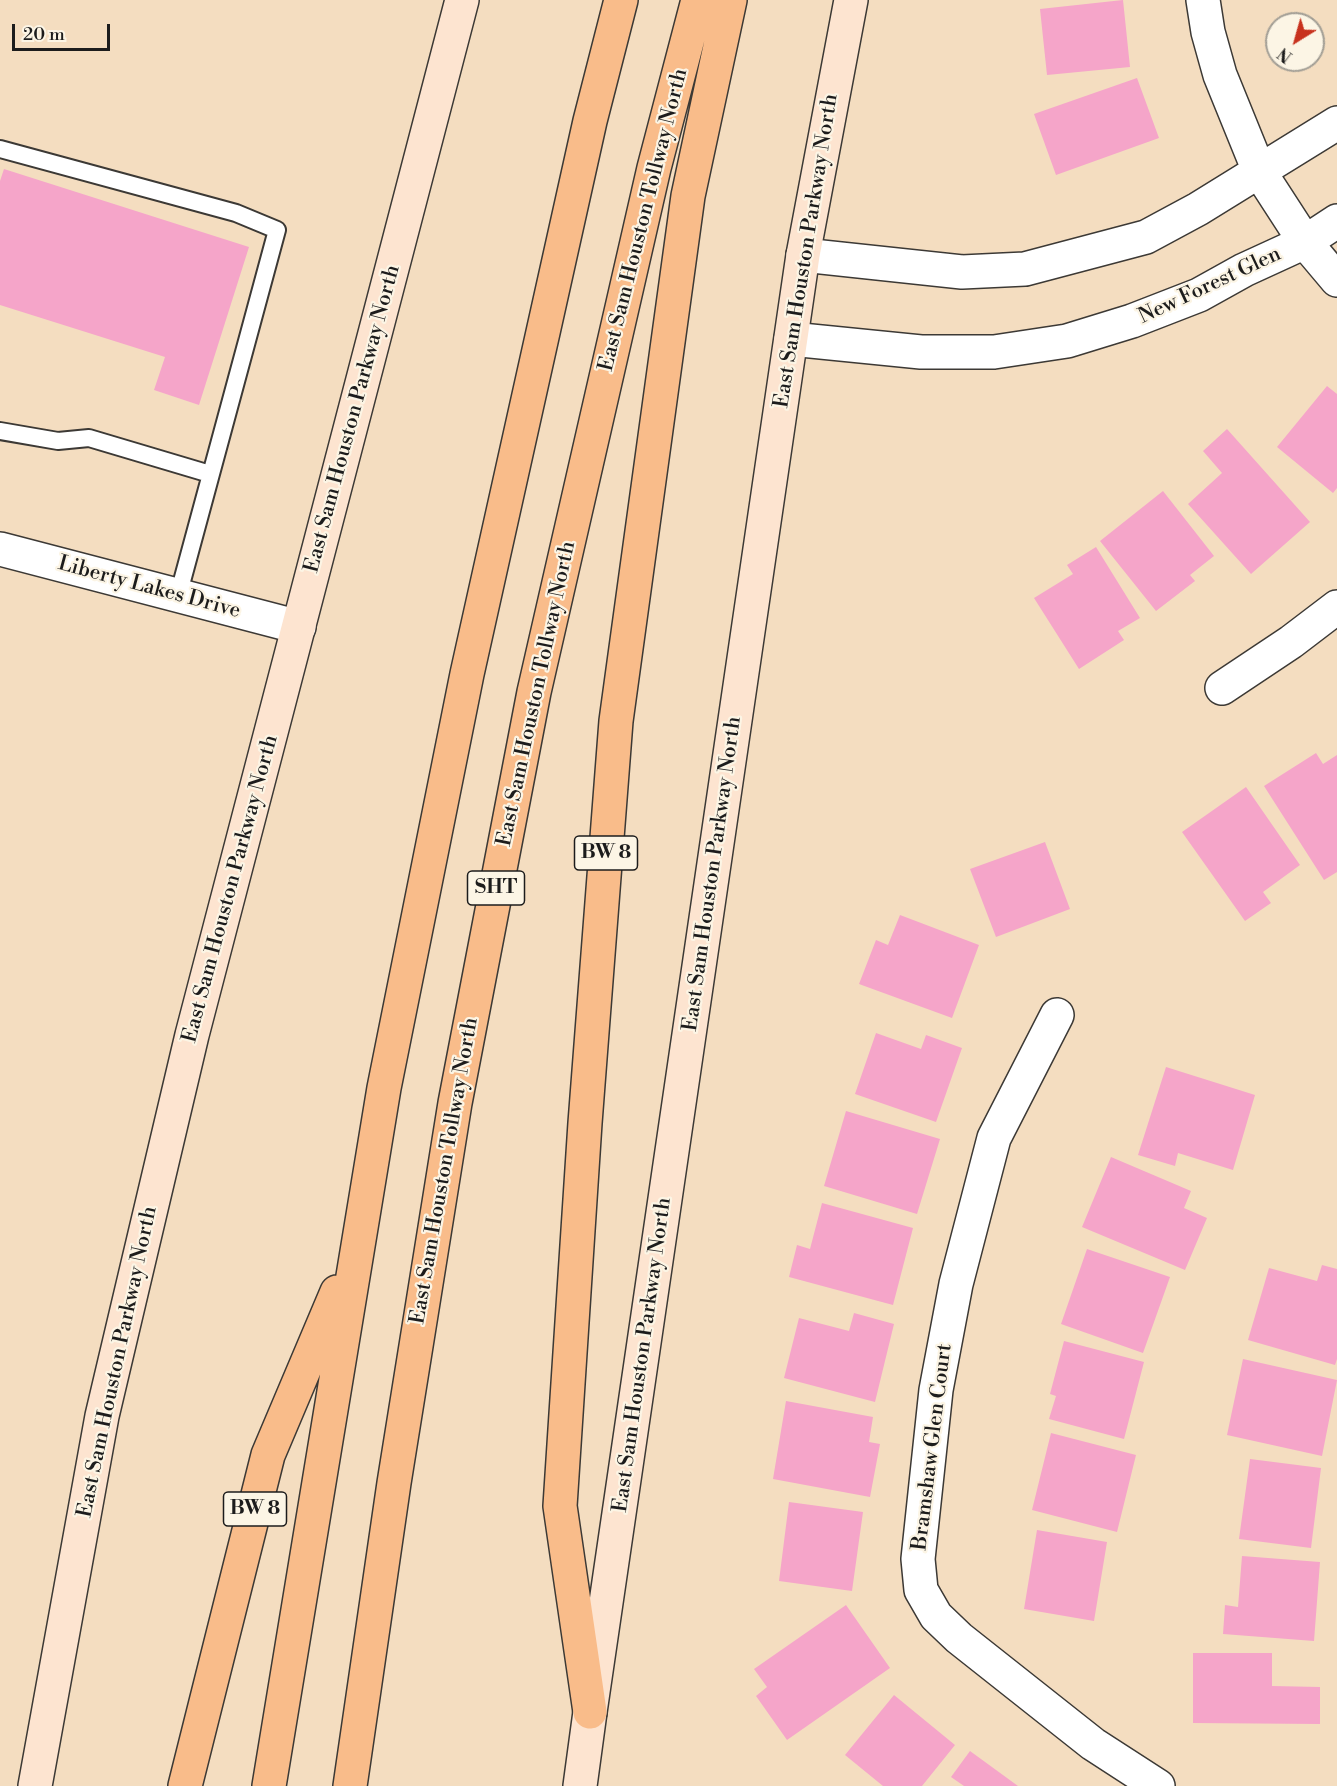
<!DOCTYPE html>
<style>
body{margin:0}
#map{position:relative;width:1337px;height:1786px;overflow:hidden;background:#f4ddc0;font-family:"Libre Bodoni",serif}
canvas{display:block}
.north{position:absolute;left:1265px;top:12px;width:60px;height:60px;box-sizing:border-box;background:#fcf5e5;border:2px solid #a29e95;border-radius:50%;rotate:217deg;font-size:16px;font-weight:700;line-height:24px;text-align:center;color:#1c1c1c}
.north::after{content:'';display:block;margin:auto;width:21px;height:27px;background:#c8321e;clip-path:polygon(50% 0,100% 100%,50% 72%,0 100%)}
.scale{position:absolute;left:12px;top:24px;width:98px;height:27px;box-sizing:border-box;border:3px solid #1c1c1c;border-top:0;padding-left:8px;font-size:18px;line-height:21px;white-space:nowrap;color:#1c1c1c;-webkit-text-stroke:4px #fcf5e5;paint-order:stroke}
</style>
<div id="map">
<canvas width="1337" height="1786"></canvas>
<div class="north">N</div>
<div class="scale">20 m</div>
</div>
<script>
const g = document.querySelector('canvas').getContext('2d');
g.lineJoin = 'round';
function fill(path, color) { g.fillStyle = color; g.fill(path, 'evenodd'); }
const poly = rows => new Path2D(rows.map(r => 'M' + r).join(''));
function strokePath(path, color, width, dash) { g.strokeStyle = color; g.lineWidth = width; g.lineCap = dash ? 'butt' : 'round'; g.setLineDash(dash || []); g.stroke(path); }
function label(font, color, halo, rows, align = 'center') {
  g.font = font + ' "Libre Bodoni",serif'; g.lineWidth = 4.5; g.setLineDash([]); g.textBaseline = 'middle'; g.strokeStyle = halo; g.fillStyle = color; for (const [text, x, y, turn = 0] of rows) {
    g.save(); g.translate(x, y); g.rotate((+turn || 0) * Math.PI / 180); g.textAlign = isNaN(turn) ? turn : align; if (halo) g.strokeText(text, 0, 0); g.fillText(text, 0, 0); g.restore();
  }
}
fill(poly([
 [1123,0,1130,67,1047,75,1040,9],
 [1137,78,1159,138,1056,175,1034,114],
 [4,169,249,247,199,405,154,390,165,357,0,305,0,181],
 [1327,386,1337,394,1337,488,1333,493,1277,447],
 [1227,429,1310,522,1251,574,1188,504,1222,473,1203,451],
 [1163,491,1214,556,1190,575,1195,581,1156,611,1100,541],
 [1096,547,1140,618,1118,631,1124,640,1079,669,1034,598,1073,574,1067,565],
 [1316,753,1323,764,1337,755,1337,872,1324,880,1264,786],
 [1246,787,1300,865,1263,892,1271,903,1245,921,1182,832],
 [1045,842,1070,909,996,937,970,869],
 [900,915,979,945,952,1018,859,984,876,940,888,945],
 [876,1033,921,1049,926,1035,962,1048,936,1122,855,1094],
 [1166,1067,1255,1095,1233,1170,1178,1153,1175,1166,1138,1155],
 [846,1111,940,1139,917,1214,824,1186],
 [1111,1157,1191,1191,1184,1208,1207,1218,1185,1270,1082,1227],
 [822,1203,913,1228,893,1305,789,1277,797,1245,810,1249],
 [1087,1249,1170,1277,1143,1353,1061,1324],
 [1322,1265,1337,1269,1337,1359,1335,1365,1248,1340,1269,1268,1317,1281],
 [854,1313,894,1324,875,1402,784,1378,799,1318,849,1331],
 [1064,1341,1144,1362,1124,1439,1049,1419,1056,1396,1050,1394],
 [1243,1359,1337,1380,1322,1456,1227,1435],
 [786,1401,873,1417,869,1442,880,1444,870,1497,773,1479],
 [1051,1433,1136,1455,1117,1532,1032,1510],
 [1250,1459,1321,1468,1311,1548,1239,1539],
 [789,1502,863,1512,852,1591,779,1581],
 [1037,1530,1107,1542,1094,1621,1024,1609],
 [1242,1556,1320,1562,1314,1641,1223,1634,1225,1605,1238,1607],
 [846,1605,890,1668,787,1740,756,1696,767,1687,754,1669],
 [1193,1653,1272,1653,1272,1686,1320,1687,1320,1724,1193,1723],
 [894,1695,955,1745,922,1786,883,1786,845,1755],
 [970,1751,1018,1786,964,1786,951,1777]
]), '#f5a5c9');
const service = poly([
 [0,149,236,213,277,230,178,596],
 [0,431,58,441,89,438,210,474]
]);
const minor = poly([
 [1203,0,1208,32,1220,75,1259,171,1305,242,1337,280],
 [803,255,962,272,1025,269,1146,237,1198,209,1337,123],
 [791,339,921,352,994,352,1067,341,1132,321,1199,295,1244,270,1305,242,1337,221],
 [0,549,299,627],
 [1222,688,1291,642,1337,607],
 [1057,1015,994,1138,956,1284,936,1390,918,1559,921,1590,936,1616,959,1638,1093,1744,1158,1786]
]);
const secondary = poly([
 [35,1786,102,1416,192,1035,462,0],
 [580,1786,590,1712,803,255,851,0]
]);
const motorway = poly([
 [590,1712,560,1506,585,1123,616,721,688,196,730,0],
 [185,1786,268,1455,337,1292],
 [269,1786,384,1088,467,674,590,121,621,0],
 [350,1786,394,1483,455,1103,534,692,654,168,698,0]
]);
strokePath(service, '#3c3935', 20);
strokePath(minor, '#3c3935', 36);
strokePath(secondary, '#3c3935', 36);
strokePath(motorway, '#3c3935', 36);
strokePath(service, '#fff', 16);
strokePath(minor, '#fff', 33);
strokePath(secondary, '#fde4d0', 33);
strokePath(motorway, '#f9bc8a', 33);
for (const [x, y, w] of [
 [606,853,63],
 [496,888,57],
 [255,1509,63]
]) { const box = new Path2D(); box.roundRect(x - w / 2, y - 17, w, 34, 4.5); g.fillStyle = '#fcf5e5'; g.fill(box); strokePath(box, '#1c1c1c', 1.5); }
label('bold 20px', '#1c1c1c', null, [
 ["BW 8",606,853],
 ["SHT",496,888],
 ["BW 8",255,1509]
]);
label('21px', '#1c1c1c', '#fcf5e5', [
 ["East Sam Houston Tollway North",644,220,-76],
 ["East Sam Houston Parkway North",807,251,-81],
 ["New Forest Glen",1210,286,-25],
 ["East Sam Houston Parkway North",353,419,-75],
 ["Liberty Lakes Drive",149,588,15],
 ["East Sam Houston Tollway North",537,694,-78],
 ["East Sam Houston Parkway North",713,874,-82],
 ["East Sam Houston Parkway North",231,889,-75],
 ["East Sam Houston Tollway North",445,1171,-80],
 ["East Sam Houston Parkway North",643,1355,-82],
 ["East Sam Houston Parkway North",118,1362,-78],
 ["Bramshaw Glen Court",933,1447,-83]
]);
</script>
